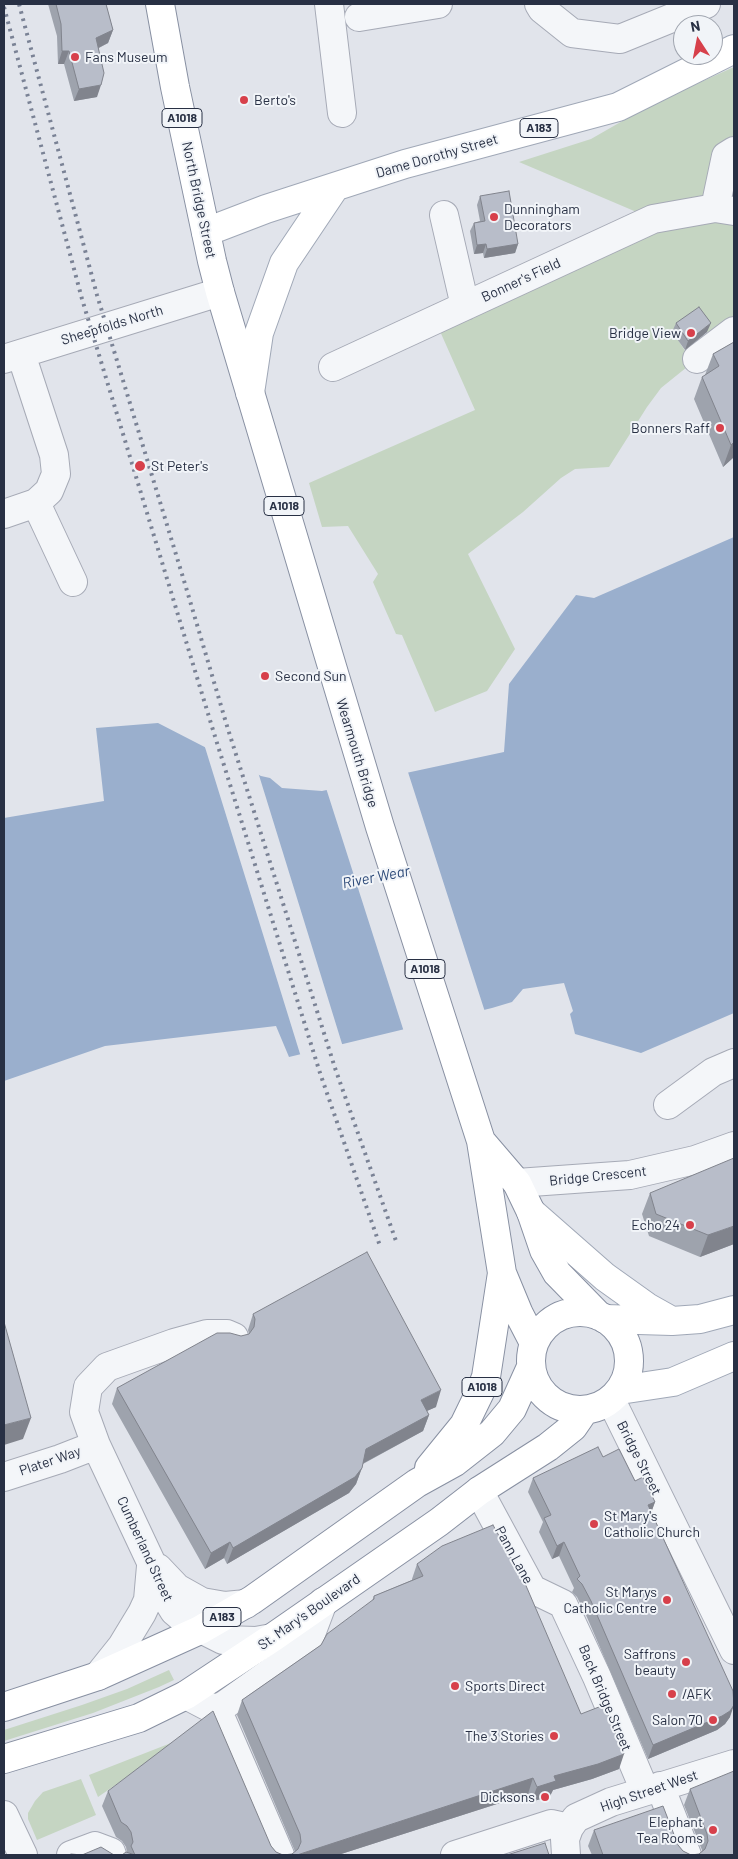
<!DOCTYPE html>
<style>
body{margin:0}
#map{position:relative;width:738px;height:1859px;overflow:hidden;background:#e1e4eb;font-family:Barlow,sans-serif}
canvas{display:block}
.frame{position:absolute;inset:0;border:5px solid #283044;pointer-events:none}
.north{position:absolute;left:673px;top:15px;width:50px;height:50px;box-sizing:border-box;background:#f1f4f8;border:1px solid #a1a6b0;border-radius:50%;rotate:349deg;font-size:14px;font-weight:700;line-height:20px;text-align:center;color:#283044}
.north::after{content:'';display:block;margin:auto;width:18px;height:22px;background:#d7404b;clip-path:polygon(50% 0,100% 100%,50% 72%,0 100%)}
</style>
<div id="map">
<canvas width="738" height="1859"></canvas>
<div class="frame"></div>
<div class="north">N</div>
</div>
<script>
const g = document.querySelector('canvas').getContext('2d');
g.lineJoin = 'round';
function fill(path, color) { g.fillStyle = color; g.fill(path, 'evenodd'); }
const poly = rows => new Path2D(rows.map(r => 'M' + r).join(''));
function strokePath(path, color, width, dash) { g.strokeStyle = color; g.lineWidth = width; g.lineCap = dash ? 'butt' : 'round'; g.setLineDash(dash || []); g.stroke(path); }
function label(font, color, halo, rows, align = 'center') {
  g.font = font + ' Barlow,sans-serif'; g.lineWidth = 4; g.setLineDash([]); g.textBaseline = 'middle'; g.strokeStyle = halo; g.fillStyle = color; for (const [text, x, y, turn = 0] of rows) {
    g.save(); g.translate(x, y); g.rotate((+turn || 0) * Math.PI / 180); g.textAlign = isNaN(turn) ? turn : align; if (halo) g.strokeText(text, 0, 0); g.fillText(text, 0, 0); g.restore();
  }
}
fill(poly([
 [734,67,734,321,709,334,696,316,673,332,685,351,697,359,661,388,647,407,609,467,575,469,561,478,523,512,468,554,515,649,487,691,435,712,402,635,396,634,373,582,378,574,348,526,322,527,309,483,475,410,435,320,653,219,519,162,591,139,652,104],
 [169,1670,174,1680,159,1687,93,1713,4,1741,4,1730,82,1705,127,1689],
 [171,1743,172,1746,98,1797,89,1775],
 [81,1779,96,1815,37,1840,28,1819,28,1813,35,1801,43,1792]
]), '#c5d5c2');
fill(poly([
 [734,537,734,1013,641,1053,575,1034,570,1014,573,1011,564,983,523,989,512,1002,492,1008,289,1057,276,1026,105,1046,4,1081,4,818,104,801,96,728,158,723,261,776,270,778,282,788,322,791,504,752,509,684,576,595,594,598]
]), '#9aafcd');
fill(poly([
 [204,744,258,772,343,1047,301,1057],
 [407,769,485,1012,404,1032,326,788]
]), '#e1e4eb');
const minor = poly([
 [329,4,342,113],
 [539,4,542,9,572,33,620,39,706,4],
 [359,17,438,4],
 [715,208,726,156,734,151],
 [444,215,465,306],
 [4,359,220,292],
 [697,359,734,331],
 [333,367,653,219,715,208,734,211],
 [36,503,73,582],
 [4,514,36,503,49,491,56,474,54,455,21,354],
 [668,1105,713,1072,734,1063],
 [517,1183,630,1175,695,1160,734,1146],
 [234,1337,227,1334,207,1334,174,1343,107,1367,88,1387,84,1412,96,1445,151,1562,166,1598,174,1611,187,1622,223,1640,256,1641,272,1638],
 [611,1400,734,1650],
 [4,1477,60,1459,96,1445],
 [479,1491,532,1589,563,1604,597,1677,645,1791],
 [158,1568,177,1588,202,1602,225,1606,246,1604],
 [98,1676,122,1646,142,1613,148,1600,151,1566],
 [186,1695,207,1706,217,1709,280,1855],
 [217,1709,226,1704,306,1647,323,1602],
 [660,1786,687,1855],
 [4,1815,23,1855],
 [71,1855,95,1846,111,1852,112,1855],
 [455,1855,551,1824,569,1828],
 [566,1855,565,1839,569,1828,576,1818,611,1802,734,1764]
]);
const major = poly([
 [206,232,266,209,405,164,618,107,734,49],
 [250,393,259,333,284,263,335,187],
 [531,1212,605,1277,647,1307,672,1321],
 [605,1319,672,1321,700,1319,734,1310],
 [620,1390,673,1382,734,1356]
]);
const highway = poly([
 [160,4,175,87,212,261,220,292,380,827,481,1141,502,1273,519,1314,534,1343],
 [481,1141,517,1183,531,1212,544,1250,557,1273,599,1316],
 '531 1361a49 49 0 1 1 98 0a49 49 0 1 1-98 0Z',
 [429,1468,464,1425,481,1390,486,1377,502,1273],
 [4,1707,98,1676,200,1630,252,1600,417,1483,455,1462,492,1433,512,1409,531,1367],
 [4,1759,139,1718,186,1695,272,1638,439,1522,479,1491,548,1447,573,1427,584,1411]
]);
strokePath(minor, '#a6aab6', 30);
strokePath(major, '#a0a8b7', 30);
strokePath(highway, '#8890a2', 30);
strokePath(minor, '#f4f6f9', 28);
strokePath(major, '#fff', 28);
strokePath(highway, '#fff', 28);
strokePath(poly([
 [19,4,97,295,185,584,227,726,335,1068,396,1241],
 [4,7,82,299,213,730,320,1073,380,1246]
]), '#7a8295', 4, [2.5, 5]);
fill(poly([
 [48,4,106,4,113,30,108,43,99,48,97,97,74,101,64,64,58,64,57,36],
 [480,196,518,244,515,253,484,258,483,253,474,254,470,231,474,223,480,221,477,205],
 [676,323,707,332,685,350,672,332],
 [734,342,734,457,723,467,694,399,702,377,705,375,713,354],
 [650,1193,734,1244,700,1257,649,1236,642,1214],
 [253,1314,436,1407,427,1411,429,1415,423,1431,363,1464,356,1484,349,1493,227,1564,224,1558,205,1569,112,1404,117,1388,249,1334,248,1330],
 [603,1457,635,1481,655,1502,651,1512,730,1717,725,1724,717,1730,648,1759,586,1615,577,1597,572,1592,574,1588,559,1556,552,1559,539,1532,543,1522,528,1492,533,1478],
 [417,1564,581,1714,619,1769,592,1779,553,1790,550,1796,531,1802,528,1794,338,1855,69,1855,122,1855,127,1853,126,1847,122,1841,116,1837,102,1806,108,1791,271,1846,276,1852,283,1855,292,1854,295,1852,294,1849,237,1715,242,1700,321,1645,372,1601,374,1596,412,1580,412,1579],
 [690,1789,734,1855,592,1855,588,1846,594,1830,678,1845,683,1851,691,1855,699,1854,702,1851,702,1850,684,1805]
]), '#9ea3ad');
fill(poly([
 [113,30,108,43,92,51,96,38],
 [62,51,69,51,64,64,58,64],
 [101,85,97,97,74,101,79,89],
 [486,244,483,253,474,254,477,245],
 [518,244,515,253,484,258,487,249],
 [711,323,707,332,685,350,688,341],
 [734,442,734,457,723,467,731,445],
 [734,1226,734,1244,700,1257,708,1235],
 [441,1390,436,1407,415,1416,421,1400],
 [429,1415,423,1431,360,1465,366,1449],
 [31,1418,23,1439,4,1445,4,1425],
 [362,1468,356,1484,349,1493,227,1564,233,1548],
 [655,1502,650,1516,648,1505],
 [230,1542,224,1558,205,1569,211,1553],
 [564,1542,559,1556,552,1559,557,1546],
 [734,1705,730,1717,725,1724,717,1730,648,1759,653,1745],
 [624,1754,619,1769,592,1779,553,1790,550,1796,531,1802,537,1787,554,1776],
 [533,1778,528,1794,338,1855,297,1855]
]), '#81848d');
const building = poly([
 [56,4,106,4,113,30,96,38,104,73,101,85,79,89,69,51,62,51,61,24,56,4],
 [509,191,518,244,487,249,486,244,477,245,474,223,485,221,480,196,509,191],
 [699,307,711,323,688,341,676,323,699,307],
 [734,342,734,442,731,445,702,377,719,366,713,354,734,342],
 [734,1158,734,1226,708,1235,656,1214,650,1193,734,1158],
 [367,1252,441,1390,421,1400,429,1415,366,1449,362,1468,355,1477,233,1548,230,1542,211,1553,117,1388,217,1333,230,1333,241,1336,249,1334,254,1327,255,1319,253,1314,367,1252],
 [4,1322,31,1418,4,1425,4,1322],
 [598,1447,603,1457,619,1449,635,1481,643,1477,655,1502,648,1505,733,1691,734,1705,730,1711,722,1716,653,1745,591,1601,582,1584,577,1579,580,1576,564,1542,557,1546,544,1518,551,1515,533,1478,598,1447],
 [493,1525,524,1581,581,1714,604,1705,624,1754,598,1764,554,1776,556,1781,537,1787,533,1778,297,1855,69,1855,71,1854,82,1855,101,1847,114,1855,122,1855,126,1852,135,1855,131,1846,133,1842,131,1832,127,1826,121,1822,108,1791,213,1711,271,1846,276,1852,283,1855,292,1854,298,1849,301,1842,300,1834,242,1700,321,1645,327,1634,374,1599,374,1596,423,1576,417,1564,442,1546,493,1525],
 [734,1771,734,1855,603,1855,594,1830,663,1806,678,1845,683,1851,691,1855,699,1854,705,1849,708,1841,707,1834,690,1789,734,1771],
 [545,1843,549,1855,507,1855,545,1843]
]);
fill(building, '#b8bdc9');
strokePath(building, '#81848d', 1);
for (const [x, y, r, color] of [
 [75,57,5,"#d7404b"],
 [244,100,5,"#d7404b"],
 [494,217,5,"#d7404b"],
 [691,333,5,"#d7404b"],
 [720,428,5,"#d7404b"],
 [140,466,6,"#d7404b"],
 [265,676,5,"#d7404b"],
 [690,1225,5,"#d7404b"],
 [594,1524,5,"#d7404b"],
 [667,1600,5,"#d7404b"],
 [686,1662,5,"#d7404b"],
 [455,1686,5,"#d7404b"],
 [672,1694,5,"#d7404b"],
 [713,1720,5,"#d7404b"],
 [554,1736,5,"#d7404b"],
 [545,1797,5,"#d7404b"],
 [713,1830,5,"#d7404b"]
]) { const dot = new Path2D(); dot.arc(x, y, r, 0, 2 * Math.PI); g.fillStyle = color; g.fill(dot); strokePath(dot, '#f1f4f8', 2); }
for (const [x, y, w] of [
 [182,118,40],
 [539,128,38],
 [284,506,40],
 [425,969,40],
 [482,1387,40],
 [222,1617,38]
]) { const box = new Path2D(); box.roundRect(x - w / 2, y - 9.5, w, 19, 4); g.fillStyle = '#f1f4f8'; g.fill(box); strokePath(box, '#283044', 1); }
label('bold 12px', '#283044', null, [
 ["A1018",182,118],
 ["A183",539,128],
 ["A1018",284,506],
 ["A1018",425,969],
 ["A1018",482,1387],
 ["A183",222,1617]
]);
label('14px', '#283044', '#f1f4f8', [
 ["Fans Museum",85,57,"left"],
 ["Berto's",254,100,"left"],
 ["Dunningham",504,209,"left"],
 ["Decorators",504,225,"left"],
 ["Bridge View",681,333],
 ["Bonners Raff",710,428],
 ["St Peter's",151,466,"left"],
 ["Second Sun",275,676,"left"],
 ["Echo 24",680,1225],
 ["St Mary's",604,1516,"left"],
 ["Catholic Church",604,1532,"left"],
 ["St Marys",657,1592],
 ["Catholic Centre",657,1608],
 ["Saffrons",676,1654],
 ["beauty",676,1670],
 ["Sports Direct",465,1686,"left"],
 ["/AFK",682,1694,"left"],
 ["Salon 70",703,1720],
 ["The 3 Stories",544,1736],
 ["Dicksons",535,1797],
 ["Elephant",703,1822],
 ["Tea Rooms",703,1838]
], 'right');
label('14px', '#283044', '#f1f4f8', [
 ["Dame Dorothy Street",437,156,-16],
 ["North Bridge Street",199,200,78],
 ["Bonner's Field",521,280,-25],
 ["Sheepfolds North",112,325,-17],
 ["Wearmouth Bridge",357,753,73],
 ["Bridge Crescent",598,1176,-6],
 ["Bridge Street",639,1458,63],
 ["Plater Way",50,1461,-19],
 ["Cumberland Street",145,1549,65],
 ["Pann Lane",514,1555,61],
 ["St. Mary's Boulevard",309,1612,-35],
 ["Back Bridge Street",605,1698,67],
 ["High Street West",649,1791,-19]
]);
label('italic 15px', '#304c7a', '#f1f4f8', [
 ["River Wear",376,877,-11]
]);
</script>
